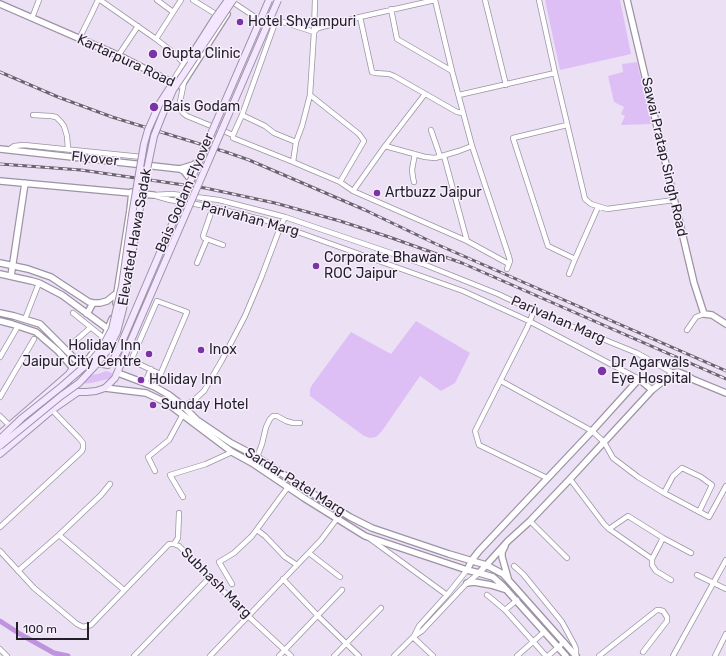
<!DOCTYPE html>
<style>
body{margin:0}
#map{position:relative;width:726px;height:656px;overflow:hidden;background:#ebe0f4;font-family:Rubik,sans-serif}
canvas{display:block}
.scale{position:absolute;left:16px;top:622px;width:73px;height:18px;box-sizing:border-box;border:2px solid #231f27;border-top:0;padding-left:5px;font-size:12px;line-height:14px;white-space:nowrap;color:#231f27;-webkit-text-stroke:3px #f7eefe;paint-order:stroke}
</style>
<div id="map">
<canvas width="726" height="656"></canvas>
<div class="scale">100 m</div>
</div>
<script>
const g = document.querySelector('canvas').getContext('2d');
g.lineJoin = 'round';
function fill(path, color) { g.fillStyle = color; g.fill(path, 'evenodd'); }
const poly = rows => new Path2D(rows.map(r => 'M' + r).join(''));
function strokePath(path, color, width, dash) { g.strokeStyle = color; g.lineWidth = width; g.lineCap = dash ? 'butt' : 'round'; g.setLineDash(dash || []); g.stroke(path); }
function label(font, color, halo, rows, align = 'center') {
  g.font = font + ' Rubik,sans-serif'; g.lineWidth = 3; g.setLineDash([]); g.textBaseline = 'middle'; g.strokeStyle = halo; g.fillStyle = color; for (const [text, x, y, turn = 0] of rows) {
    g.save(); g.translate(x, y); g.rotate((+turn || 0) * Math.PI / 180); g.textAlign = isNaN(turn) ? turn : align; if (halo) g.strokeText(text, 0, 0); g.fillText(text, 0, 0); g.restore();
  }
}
fill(poly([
 [545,0,620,0,631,54,560,70],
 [637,62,652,124,621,125,625,116,621,114,624,107,614,102,608,76,623,72,622,64],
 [416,321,470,353,455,383,441,391,420,376,382,431,376,437,370,438,364,436,310,396,310,389,312,385,351,332,391,354],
 [106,371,112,373,113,376,108,379,91,383,79,384,77,380,81,376,98,374]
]), '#debff5');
strokePath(poly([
 [0,621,20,634,54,653,68,656]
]), '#bf93de', 5);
const minor = poly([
 [100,0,156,39,174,53,190,70],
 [157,0,173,12],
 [193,0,219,16],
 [315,0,314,32,310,95,302,126,296,142,293,162,340,182,353,191],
 [435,0,452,71,472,146,509,257,510,261,507,269],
 [485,0,506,85],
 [539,0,555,73],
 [234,3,255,17,271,22],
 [391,9,397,39,452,71],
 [360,17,372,72,375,73,389,74,394,76,457,112,463,113],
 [32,18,39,0],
 [79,39,92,13,98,0],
 [156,39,181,0],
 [118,56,138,26],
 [172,82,189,55],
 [184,82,180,102,180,108,183,113,187,116,233,135],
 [425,94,385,146,425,157,435,158,459,151,472,146],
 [310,95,359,134,364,141,340,182],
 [459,95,555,73,585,199,591,204,607,209,674,200],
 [33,115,51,116,56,117,61,122,64,126,67,136,68,149],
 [242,115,265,126,274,133,296,142],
 [567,125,513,138,548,246,575,259,598,207],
 [431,130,440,156],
 [385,146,353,191,467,241,509,264],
 [10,149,14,146,24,145,142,157],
 [444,156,467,241],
 [293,162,233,138,233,135,242,115,275,23,283,22,314,32,318,28,360,17,435,0],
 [414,182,413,178,412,170,413,164,415,154],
 [153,195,172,194,219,200,285,217,423,264,498,294,534,311,637,353,673,373],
 [156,196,170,200,207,206,264,220,463,291,529,321,639,379],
 [213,207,203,236,204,238,223,245],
 [197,263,207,239],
 [569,274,575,259],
 [534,311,527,328,475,431,479,445,547,478],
 [73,313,104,338],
 [25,319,39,283],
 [687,330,696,317,704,314],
 [73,343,90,328],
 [0,357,18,326],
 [501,381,592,431,604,442,613,458,638,477,664,493,709,517,726,486],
 [145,383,151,369],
 [155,387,187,312,157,301,133,356,133,361,137,363,160,374],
 [0,397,34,339],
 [178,411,183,406,193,401,204,391,222,360,245,316,261,278,281,225,285,217],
 [0,416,9,425],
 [257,457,262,444,266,427,270,419,273,416,277,416,286,421,293,423,300,423],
 [155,471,148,457,169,440,182,416],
 [570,479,604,524,609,529,652,559,663,538],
 [664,493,673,476,682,468,701,477,712,485,699,512],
 [183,497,170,475,206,464,232,452],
 [530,521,567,558],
 [0,527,82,451,83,448,83,443,79,438,52,410],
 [609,529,628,516,663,538,691,553],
 [257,530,265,536,285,557,297,565],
 [59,535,124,590],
 [369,538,447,595],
 [174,544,178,538,179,513],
 [0,551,34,588,77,624,83,627,91,625,169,544,174,544,179,546,248,616,291,656],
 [309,553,340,577],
 [652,559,652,565,656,571,671,580],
 [514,566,523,574,562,622,574,644,576,649,576,656],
 [18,571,59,535,101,495,110,484],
 [697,575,726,589],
 [283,579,318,616,359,656],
 [232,584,219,562,234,553,252,536,288,487],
 [487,595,492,599,505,610,546,656],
 [505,610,517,600],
 [414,636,419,626,447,595,467,570],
 [413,637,433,656],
 [0,649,7,656],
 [134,656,209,578],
 [210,656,321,540,342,512],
 [279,656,342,590],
 [334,656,381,608],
 [394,656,413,637,422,631,467,583,479,573],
 [517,656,544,632],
 [548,656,564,642],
 [599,656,657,610,659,610,663,611,667,617,667,621,643,652],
 [673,656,726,560],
 [715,656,726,634]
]);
const tertiary = poly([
 [627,0,694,283,704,314,712,315,726,324],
 [0,4,122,57,167,80,181,86,227,14],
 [0,149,180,169,193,165,199,161],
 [180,169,184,171,191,180],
 [0,181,153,195],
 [0,263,28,269,51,277,60,283,89,302,93,303,100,303,107,301,117,293],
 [0,274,32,281,39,283,62,295,108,329],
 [11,276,25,183],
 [116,303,117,293,130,210,132,192],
 [0,313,14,316,40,324,79,363],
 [87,314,93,303],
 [0,321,12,324,36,332,58,351,73,368],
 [87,361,104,338,112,319],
 [118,373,155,387,169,395,183,406,197,420,231,443,254,455,324,501,350,517,372,528,449,554,486,565,503,574,576,656],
 [673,373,676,376,687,380,692,379],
 [105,388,146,393,167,403,232,452,252,463,304,498,365,536,467,570,479,573,493,577,503,586,566,656],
 [505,546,502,552,502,557,508,578],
 [467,570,472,560,479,551,592,431,639,379,652,390],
 [479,573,508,541,530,521,570,479,652,390,673,373,678,372,688,376,692,379,726,393],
 [467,583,474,582,491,585,507,590]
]);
const secondary = poly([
 [118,351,113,360,108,365,87,361,79,363,73,368,69,374,67,379,69,387,74,391,78,392,86,392,96,391,105,388,115,378,123,359],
 [0,434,69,374],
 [0,454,52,410,78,392]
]);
strokePath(minor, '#9d93a5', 6);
strokePath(tertiary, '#9d93a5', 8);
strokePath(secondary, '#9d93a5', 8);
strokePath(minor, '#fff', 4.5);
strokePath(tertiary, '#fff', 5.5);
strokePath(secondary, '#f4e6ff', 6);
const rail = poly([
 [0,72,58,97,112,117,226,152,249,160,365,210,436,244,726,371],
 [0,164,81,170,205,188,275,203,340,221,389,237,462,263,726,379]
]);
strokePath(rail, '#6a636f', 3);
strokePath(rail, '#f7eefe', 1.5, [4.5]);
const secondaryBridge = poly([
 [189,59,215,18,228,0],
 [118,351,191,180,269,0],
 [123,359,278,0],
 [0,439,22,418,62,386,93,359,102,348,112,329,122,286,132,215,144,144,148,130,160,103,173,83],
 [0,446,61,396,79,383,94,367,107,351,117,332,123,309,144,184,154,136,166,106,173,90,233,0]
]);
strokePath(secondaryBridge, '#9d93a5', 8, []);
strokePath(secondaryBridge, '#f4e6ff', 6);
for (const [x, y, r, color] of [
 [240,22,4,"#7c33a5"],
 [153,54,5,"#7c33a5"],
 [154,107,5,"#7c33a5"],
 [377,193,4,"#7c33a5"],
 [316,266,4,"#7c33a5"],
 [201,350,4,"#7c33a5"],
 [149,354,4,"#7c33a5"],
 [602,371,5,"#7c33a5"],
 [141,380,4,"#7c33a5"],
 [153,405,4,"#7c33a5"]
]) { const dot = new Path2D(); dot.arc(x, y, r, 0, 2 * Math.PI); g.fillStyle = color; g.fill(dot); strokePath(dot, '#f7eefe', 1.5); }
label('14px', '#231f27', '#f7eefe', [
 ["Hotel Shyampuri",248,22],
 ["Gupta Clinic",162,54],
 ["Bais Godam",163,107],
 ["Artbuzz Jaipur",385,193],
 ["Corporate Bhawan",324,258],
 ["ROC Jaipur",324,274],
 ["Holiday Inn",141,346,"right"],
 ["Jaipur City Centre",141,362,"right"],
 ["Inox",209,350],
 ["Dr Agarwals",611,363],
 ["Eye Hospital",611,379],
 ["Holiday Inn",149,380],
 ["Sunday Hotel",161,405]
], 'left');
label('14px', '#231f27', '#f7eefe', [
 ["Kartarpura Road",126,61,25],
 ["Sawai Pratap Singh Road",664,157,77],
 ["Flyover",95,159,6],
 ["Bais Godam Flyover",185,193,-67],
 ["Parivahan Marg",250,219,15],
 ["Elevated Hawa Sadak",135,237,-80],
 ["Parivahan Marg",558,320,23],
 ["Sardar Patel Marg",295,482,32],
 ["Subhash Marg",216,583,45]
]);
</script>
